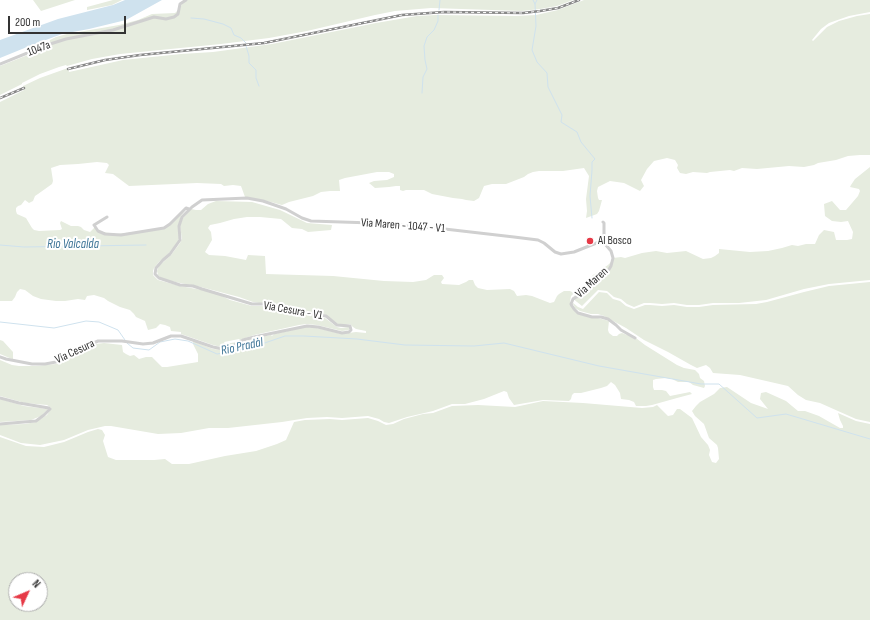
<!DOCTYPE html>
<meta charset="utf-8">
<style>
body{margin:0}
#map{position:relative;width:870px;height:620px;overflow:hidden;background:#fff;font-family:"Sofia Sans Condensed",sans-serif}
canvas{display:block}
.north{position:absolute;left:8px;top:572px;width:40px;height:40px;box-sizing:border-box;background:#fff;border:1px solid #adadad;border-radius:50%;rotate:46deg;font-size:11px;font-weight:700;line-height:16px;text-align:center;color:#333}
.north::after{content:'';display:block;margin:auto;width:14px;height:18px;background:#e63946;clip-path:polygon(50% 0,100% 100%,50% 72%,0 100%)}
.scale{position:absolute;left:8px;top:16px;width:118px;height:18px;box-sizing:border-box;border:2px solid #333;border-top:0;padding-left:5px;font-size:12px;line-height:14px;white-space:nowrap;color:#333;-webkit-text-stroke:3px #fff;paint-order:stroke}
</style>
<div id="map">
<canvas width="870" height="620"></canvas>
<div class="north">N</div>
<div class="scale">200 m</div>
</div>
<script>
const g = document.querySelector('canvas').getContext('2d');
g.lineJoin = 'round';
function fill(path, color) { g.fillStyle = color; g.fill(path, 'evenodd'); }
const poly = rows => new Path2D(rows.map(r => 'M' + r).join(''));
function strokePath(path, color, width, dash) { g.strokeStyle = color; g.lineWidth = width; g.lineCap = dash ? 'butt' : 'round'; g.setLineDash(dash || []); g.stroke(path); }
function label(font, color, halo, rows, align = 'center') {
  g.font = font + ' "Sofia Sans Condensed",sans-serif'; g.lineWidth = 4; g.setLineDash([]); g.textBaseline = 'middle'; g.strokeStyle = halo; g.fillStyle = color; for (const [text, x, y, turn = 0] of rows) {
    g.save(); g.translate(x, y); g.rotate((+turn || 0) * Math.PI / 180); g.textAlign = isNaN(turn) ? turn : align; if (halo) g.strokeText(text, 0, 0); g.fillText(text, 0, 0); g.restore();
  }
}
fill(poly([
 [33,0,75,0,41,11],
 [113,0,122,0,112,5,87,10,87,7],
 [184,0,573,0,557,6,540,9,522,11,431,8,395,11,375,15,307,31,269,38,221,44,120,54,92,59,67,66,66,65,59,67,40,74,22,83,22,84,0,95,0,66,48,47,50,40,56,37,67,34,119,25,138,20,152,14,175,13,180,8],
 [584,0,870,0,870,12,849,16,829,23,821,29,812,40,813,41,827,27,839,21,857,16,870,14,870,155,860,155,848,156,836,160,818,163,814,165,804,167,789,166,757,169,742,168,734,171,730,170,710,172,707,173,693,172,686,174,680,173,677,168,678,165,675,160,667,158,654,161,647,169,641,180,644,186,640,191,624,183,610,181,598,187,597,191,598,198,599,200,602,200,599,211,597,214,586,218,587,211,586,199,589,176,584,168,563,171,539,171,533,172,528,174,524,177,506,184,492,184,484,186,479,198,474,201,466,200,462,199,453,198,432,194,424,190,406,190,403,191,400,190,400,186,396,186,389,187,375,188,369,183,374,181,387,180,394,177,394,174,389,172,377,172,345,178,339,180,340,191,330,191,321,192,313,196,289,202,282,205,271,202,245,197,241,186,233,185,224,186,221,184,197,183,129,186,113,174,105,173,109,165,107,163,97,162,78,164,60,165,51,168,53,181,52,184,38,194,35,196,33,201,29,203,25,200,21,205,18,206,16,208,16,211,17,214,26,218,32,228,34,230,39,231,60,230,62,229,60,223,61,221,71,226,78,226,81,227,84,230,90,232,95,227,98,230,103,232,116,234,163,229,185,211,181,216,178,226,179,238,178,242,169,253,159,262,154,268,153,271,153,275,158,280,180,286,202,290,220,295,230,300,252,306,270,306,301,314,319,316,325,318,337,327,341,328,349,327,349,330,342,331,317,325,306,324,299,325,254,335,240,340,239,339,224,342,225,344,237,342,232,345,221,347,213,345,181,334,181,332,171,331,170,327,165,325,160,324,156,328,148,330,145,321,136,317,134,314,130,310,120,307,108,301,104,298,94,295,87,296,85,300,78,299,65,301,56,301,41,299,33,296,25,290,20,289,17,292,15,297,12,301,0,301,0,102,24,90,23,86,40,78,68,68,69,72,123,60,181,54,213,52,272,44,376,23,417,16,436,15,516,16,536,15,558,10],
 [870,167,870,280,829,284,804,289,766,300,739,303,713,303,699,305,687,305,674,303,662,304,650,303,644,303,634,307,627,304,621,299,614,297,607,291,598,290,582,306,572,298,573,297,581,290,593,275,608,265,612,261,613,258,621,257,625,258,642,253,656,251,667,253,686,251,703,259,711,258,715,256,719,253,719,249,750,252,768,251,782,248,792,245,798,246,806,244,815,244,819,235,824,230,834,232,836,240,847,240,852,239,853,232,848,221,841,222,832,221,825,216,824,204,832,201,840,210,846,210,858,196,860,191,859,189,850,187,851,185,855,179],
 [216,201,252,202,280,210,307,223,332,225,331,230,308,232,302,229,292,228,281,219,260,217,247,217,234,219,220,223,210,225,208,228,211,232,212,240,205,252,209,255,225,256,246,260,248,255,265,256,266,274,333,276,384,281,413,282,426,280,434,275,442,275,444,278,441,282,442,284,459,285,466,282,469,280,473,280,475,285,478,288,487,290,510,289,514,291,517,296,526,295,532,296,550,303,554,302,557,296,559,294,564,291,570,291,574,293,571,296,570,302,579,313,609,321,608,330,609,333,613,336,617,336,619,334,622,333,627,335,632,335,645,345,677,365,684,368,695,370,699,374,700,378,704,381,705,386,704,388,693,385,689,382,678,382,672,379,666,378,656,379,653,380,653,387,654,390,662,390,666,391,670,396,690,392,692,394,677,398,652,405,646,406,636,406,634,402,629,400,621,399,620,393,615,385,611,382,607,386,601,388,581,393,574,393,572,395,571,399,569,401,543,400,514,405,509,398,507,392,504,391,484,399,465,404,452,404,433,411,407,417,389,423,384,422,379,419,368,416,342,418,327,417,307,418,282,422,228,428,209,428,181,433,158,434,111,426,105,426,88,430,64,440,40,445,21,443,0,435,0,425,25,424,36,422,47,415,49,412,51,408,50,407,47,405,25,403,0,396,0,360,12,365,19,366,36,366,56,364,67,360,86,348,96,344,104,343,122,345,123,352,126,354,130,356,134,355,139,359,146,357,152,357,162,367,167,367,198,362,198,354,193,344,193,341,213,349,225,350,232,349,241,343,254,338,271,335,272,336,274,334,306,327,317,328,341,334,356,332,366,333,366,331,356,329,353,327,350,324,343,325,338,324,329,317,324,314,308,313,279,306,253,302,239,297,197,286,180,283,162,279,158,275,157,271,159,266,171,255,180,243,182,239,180,226,183,218,191,209,196,210,201,210,208,204],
 [870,282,870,422,856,419,820,403,806,400,798,395,788,386,740,375,713,373,710,368,706,365,697,368,691,365,668,352,644,340,626,328,604,316,598,314,591,314,580,311,575,308,572,302,578,307,583,309,599,292,607,293,613,299,620,301,626,306,634,309,645,305,650,305,662,306,674,305,687,307,699,307,713,305,756,304,767,302,804,292,829,286],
 [0,340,3,341,13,352,13,359,12,359,0,354],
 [727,387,751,403,768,409,760,399,761,393,766,392,786,401,798,411,805,411,819,416,840,428,843,428,843,426,840,420,838,413,856,421,870,424,870,620,0,620,0,437,26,446,44,447,64,442,88,432,98,429,102,430,105,435,103,441,108,457,116,460,154,460,165,459,172,464,189,464,225,456,256,451,277,444,286,440,294,422,305,420,330,419,342,420,368,418,378,421,386,425,393,424,404,419,423,414,433,413,452,406,478,405,515,407,543,401,583,403,642,408,653,407,657,405,668,416,673,415,677,409,680,409,692,418,701,437,708,445,710,450,709,455,712,462,716,463,719,459,718,448,717,445,709,438,704,424,695,416,692,411,696,406,700,402,714,394,720,388],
 [16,580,40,580,40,604,16,604],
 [0,399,24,406,48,409,41,416,31,420,0,422]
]), '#e6ecdf');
fill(poly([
 [125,0,162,0,126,20,89,29,62,34,27,47,0,58,0,40,58,19,113,5]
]), '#cfe2ee');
strokePath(poly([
 [533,0,535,4],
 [537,0,535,4,536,26,532,50,537,62,547,73,548,87,562,115,561,122,577,132,581,142,595,159,592,162,592,170,590,196,592,218],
 [439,10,440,0],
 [191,18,204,19,223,24,231,28,234,35,241,38,246,43],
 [246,46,249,56,249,63,256,70,256,78,259,86],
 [422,93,423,77,427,69,425,60,424,46,427,37,434,30,438,21,438,15],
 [0,245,24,247,146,245],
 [0,322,54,328,86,321,99,322,118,330,125,340],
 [127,343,133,348,149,350,160,342,175,339,188,341,217,354,253,347,285,336,304,336,357,339,405,345,474,346,504,343,599,366,701,384,719,384,757,418,786,414,870,439]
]), '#cfe2ee', 1);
strokePath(poly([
 [0,64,47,45,66,39,113,30,154,17,166,19,174,17,178,14,180,4,186,0],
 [107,217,94,225,98,231,105,234,121,235,164,228,170,224,186,208,189,209],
 [602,242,605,244,611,251,613,258,611,266,608,271,598,279,578,296,573,299,571,304,572,306,574,309,578,313,592,317,601,317,608,319,616,325,621,330,635,338],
 [602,242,604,239,604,223,603,222],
 [0,357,6,359,32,364,45,364,56,362,75,351,98,341,122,341,143,344,153,343,171,336,181,336,213,347,223,349,231,347,243,340,254,337,307,326,318,327,342,333,349,332,351,330,350,326,337,325,326,316,301,312,282,308,269,304,252,304,202,289,193,286,180,285,159,278,155,274,156,268,163,260,170,254,180,240,179,226,182,217,192,207,202,200,247,198,263,201,286,209,302,218,311,221,372,223,436,228,514,237,538,240,544,243,555,252,561,254,574,252,599,242,602,242],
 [0,398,19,403,49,408,50,409,44,415,36,421,0,424]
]), '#d0d0d0', 3);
const rail = poly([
 [68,69,105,60,140,55,264,43,402,15,444,12,523,13,540,11,558,8,579,0],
 [0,98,24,88]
]);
strokePath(rail, '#888', 2.5);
strokePath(rail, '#fff', 1, [3]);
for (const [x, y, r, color] of [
 [590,241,4,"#e63946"]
]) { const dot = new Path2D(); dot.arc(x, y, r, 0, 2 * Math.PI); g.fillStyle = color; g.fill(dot); strokePath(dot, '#fff', 1.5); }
label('12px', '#333', '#fff', [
 ["1047a",39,49,-21],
 ["Via Maren - 1047 - V1",403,226,4],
 ["Via Maren",592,283,-42],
 ["Via Cesura - V1",293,311,10],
 ["Via Cesura",75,352,-25]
]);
label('12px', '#333', '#fff', [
 ["Al Bosco",598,241]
], 'left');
label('italic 13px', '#3f7597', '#fff', [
 ["Rio Valcalda",73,245],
 ["Rio Pradàl",242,347,-12]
]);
</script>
